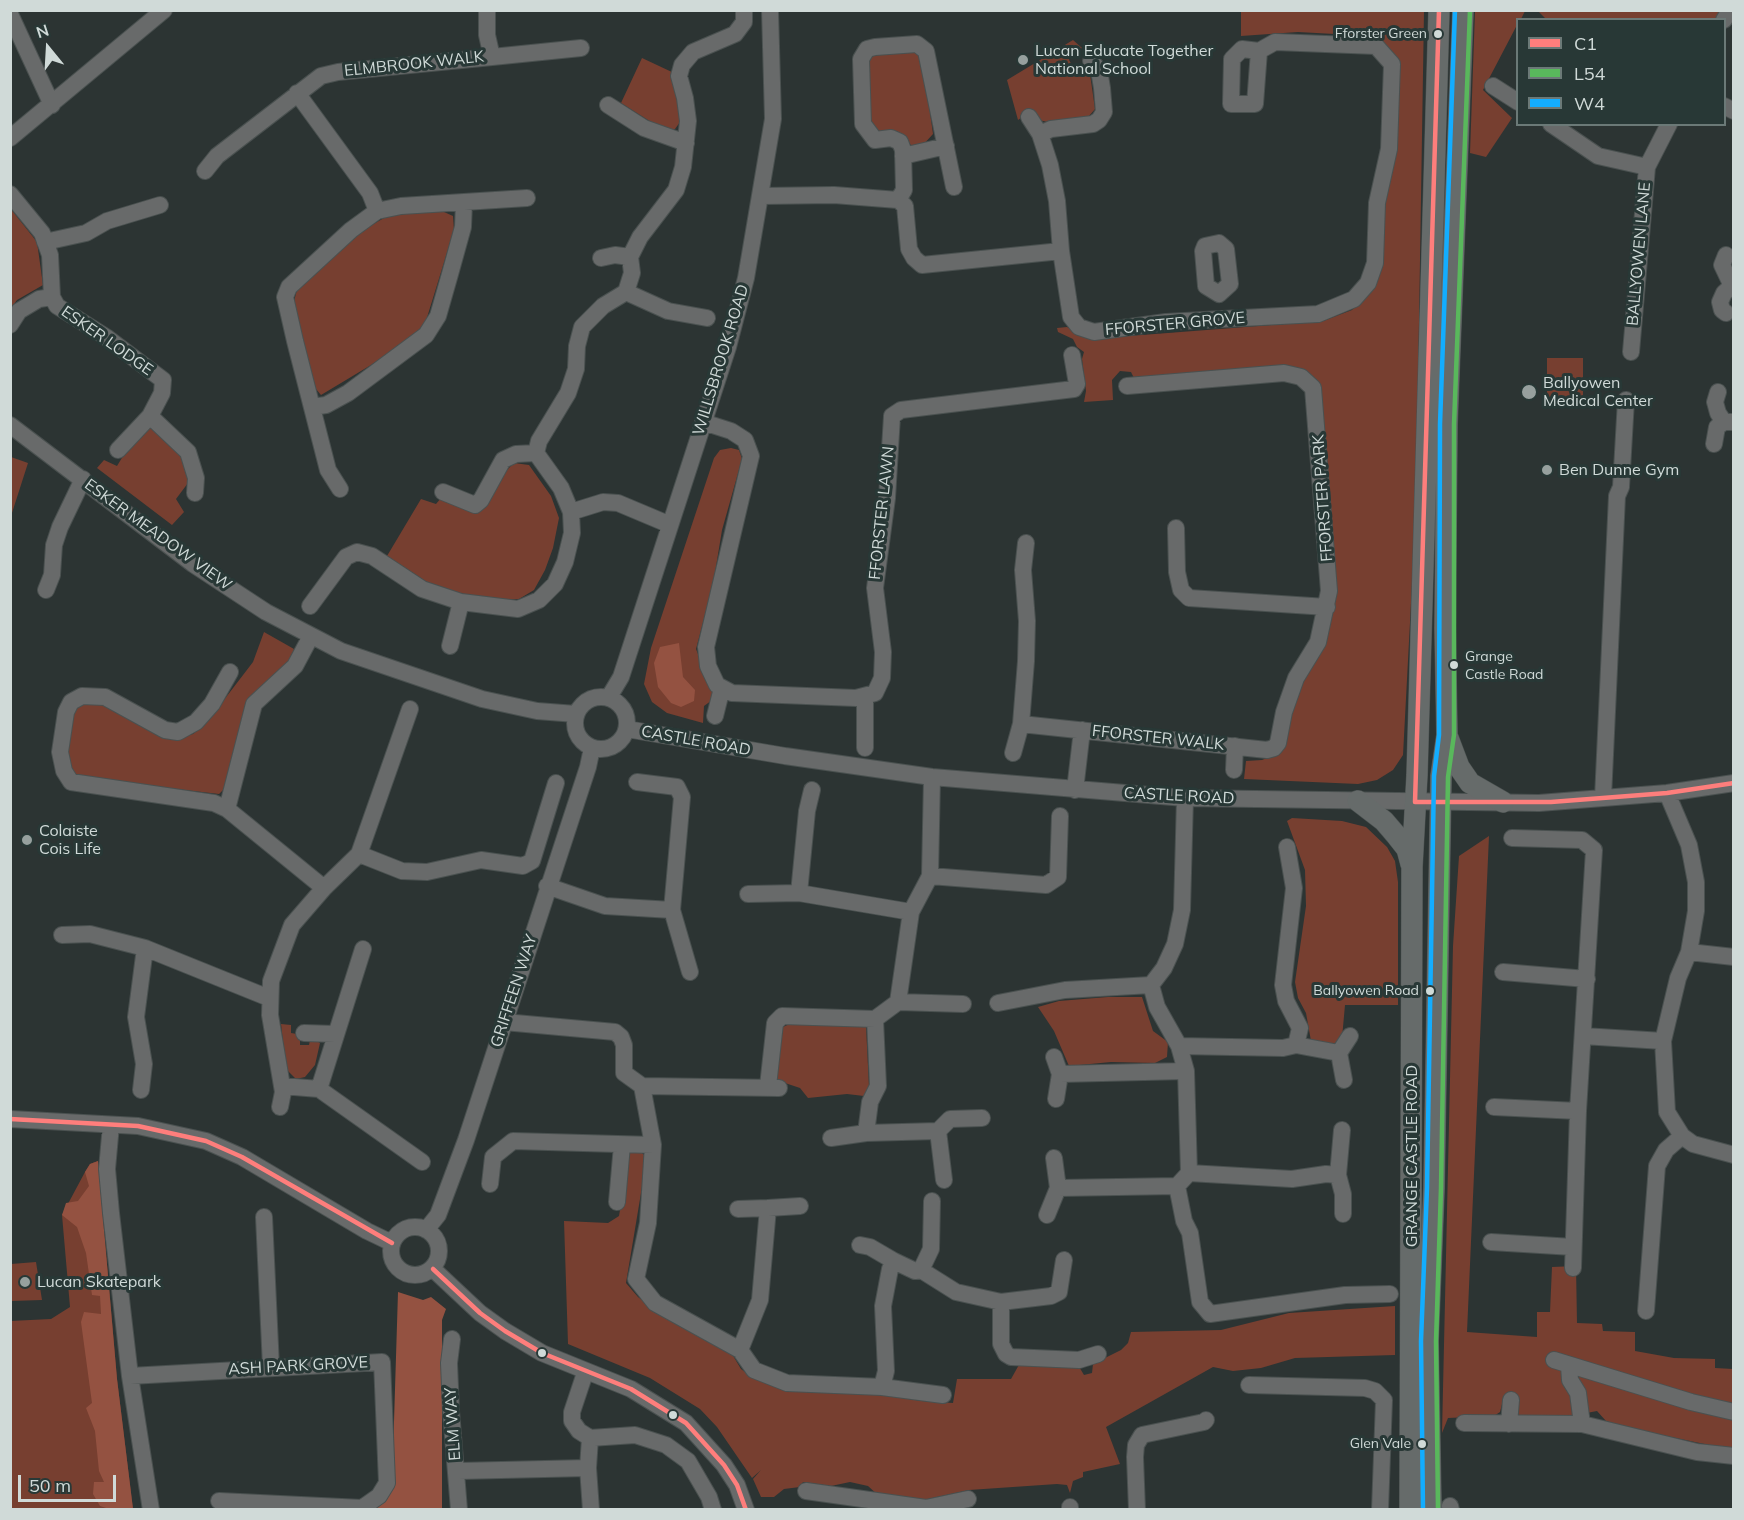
<!DOCTYPE html>
<style>
body{margin:0}
#map{position:relative;width:1744px;height:1520px;overflow:hidden;background:#2c3433;font-family:Mulish,sans-serif}
canvas{display:block}
.frame{position:absolute;inset:0;border:12px solid #d0dad8;pointer-events:none}
.legend{position:absolute;left:1516px;top:18px;width:210px;height:108px;box-sizing:border-box;background:#283836;border:2px solid #6b7977;margin:0;padding:8px 10px;list-style:none;font-size:18px;color:#d0dad8}
.legend li{display:flex;align-items:center;gap:12px;height:30px}
.legend b{width:30px;border:2px solid #6b7977}
.north{position:absolute;left:18px;top:18px;width:60px;height:60px;-webkit-text-stroke:4px #283836;paint-order:stroke;rotate:342deg;font-size:16px;font-weight:700;line-height:24px;text-align:center;color:#d0dad8}
.north::after{content:'';display:block;margin:auto;width:21px;height:27px;background:#d0dad8;clip-path:polygon(50% 0,100% 100%,50% 72%,0 100%)}
.scale{position:absolute;left:18px;top:1475px;width:98px;height:27px;box-sizing:border-box;border:3px solid #d0dad8;border-top:0;padding-left:8px;font-size:18px;line-height:21px;white-space:nowrap;color:#d0dad8;-webkit-text-stroke:4px #283836;paint-order:stroke}
</style>
<div id="map">
<canvas width="1744" height="1520"></canvas>
<div class="frame"></div>
<ul class="legend">
<li><b style="height:8px;background:#fe7e7c"></b>C1</li>
<li><b style="height:8px;background:#59b85c"></b>L54</li>
<li><b style="height:8px;background:#13adff"></b>W4</li>
</ul>
<div class="north">N</div>
<div class="scale">50 m</div>
</div>
<script>
const g = document.querySelector('canvas').getContext('2d');
g.lineJoin = 'round';
function fill(path, color) { g.fillStyle = color; g.fill(path, 'evenodd'); }
const poly = rows => new Path2D(rows.map(r => 'M' + r).join(''));
function strokePath(path, color, width, dash) { g.strokeStyle = color; g.lineWidth = width; g.lineCap = dash ? 'butt' : 'round'; g.setLineDash(dash || []); g.stroke(path); }
function label(font, color, halo, rows, align = 'center') {
  g.font = font + ' Mulish,sans-serif'; g.lineWidth = 6; g.setLineDash([]); g.textBaseline = 'middle'; g.strokeStyle = halo; g.fillStyle = color; for (const [text, x, y, turn = 0] of rows) {
    g.save(); g.translate(x, y); g.rotate((+turn || 0) * Math.PI / 180); g.textAlign = isNaN(turn) ? turn : align; if (halo) g.strokeText(text, 0, 0); g.fillText(text, 0, 0); g.restore();
  }
}
fill(poly([
 [1241,11,1424,11,1416,509,1403,755,1393,770,1377,780,1358,784,1244,779,1246,761,1262,760,1274,755,1294,699,1328,630,1308,375,1134,378,1131,372,1120,371,1112,380,1113,400,1084,402,1086,391,1082,359,1084,352,1077,347,1073,339,1058,332,1057,328,1067,327,1090,339,1323,321,1352,310,1371,288,1397,69,1370,38,1371,36,1298,32,1241,36],
 [1475,11,1525,11,1521,19,1518,20,1517,25,1483,90,1512,118,1486,157,1470,153],
 [1538,11,1725,11,1719,20,1547,20],
 [1073,40,1082,48,1071,53,1069,60,1073,67,1090,74,1095,109,1089,116,1053,123,1038,120,1031,111,1018,120,1007,80],
 [914,49,923,61,933,134,922,146,911,145,897,131,877,133,868,122,869,54],
 [642,58,674,73,680,122,675,129,667,130,659,127,621,103],
 [10,208,37,242,43,285,17,300,11,308],
 [414,211,444,212,453,216,454,230,425,324,409,339,371,365,321,395,316,389,293,305,298,286,358,233,384,218],
 [1547,358,1583,358,1583,400,1547,399],
 [140,428,152,429,185,457,191,479,176,499,184,512,172,525,97,468,104,460,117,466],
 [731,448,739,450,742,459,722,530,713,585,696,649,715,698,704,706,703,723,667,713,652,702,644,684,651,648,714,458,720,450],
 [11,457,28,463,11,516,10,457],
 [514,463,529,465,551,496,559,518,553,548,545,570,534,590,519,599,491,601,459,595,428,583,387,556,421,499,436,504,441,498,466,510],
 [264,632,294,649,290,661,277,673,224,789,219,794,73,777,67,749,71,711,80,703,95,701,182,737,193,734,207,722,253,662],
 [1292,818,1342,821,1366,827,1387,847,1395,861,1398,882,1398,1005,1345,1005,1342,1038,1335,1045,1311,1041,1306,1013,1298,998,1295,982,1306,906,1305,870,1287,821],
 [1489,836,1467,1332,1537,1337,1537,1312,1550,1312,1552,1267,1576,1266,1577,1323,1602,1324,1603,1331,1635,1332,1635,1351,1674,1358,1715,1359,1715,1368,1733,1369,1733,1450,1628,1428,1606,1421,1597,1411,1566,1417,1517,1417,1513,1401,1503,1400,1500,1412,1494,1416,1448,1418,1442,1433,1453,946,1459,856],
 [1108,997,1142,997,1153,1031,1168,1042,1167,1057,1155,1063,1111,1062,1069,1066,1054,1031,1038,1007,1059,1001],
 [792,1023,866,1026,869,1086,864,1096,847,1094,808,1098,800,1088,776,1080,783,1027],
 [281,1024,291,1025,291,1033,297,1034,300,1038,300,1045,309,1045,310,1040,315,1040,320,1043,315,1065,305,1077,296,1079,286,1069],
 [630,1150,640,1151,644,1155,643,1181,626,1283,638,1297,671,1321,732,1354,741,1369,749,1375,922,1401,953,1403,957,1379,1011,1379,1020,1363,1078,1365,1084,1375,1092,1373,1093,1364,1121,1350,1128,1343,1131,1332,1221,1330,1289,1313,1395,1306,1395,1355,1295,1358,1261,1368,1233,1371,1213,1367,1106,1427,1120,1464,1083,1472,1083,1477,1073,1481,1070,1493,1067,1485,1057,1484,969,1490,919,1501,879,1496,868,1486,850,1482,831,1486,803,1482,800,1487,784,1489,774,1497,761,1497,753,1479,761,1470,752,1478,717,1427,700,1409,650,1378,568,1344,564,1221,608,1223,619,1216],
 [98,1161,117,1379,133,1509,11,1509,10,1321,51,1319,70,1307,62,1215,85,1172,90,1164],
 [36,1262,42,1300,11,1301,11,1264]
]), '#773f30');
fill(poly([
 [679,643,683,677,695,690,694,701,681,707,671,703,658,687,654,663,660,647],
 [98,1161,117,1379,133,1509,109,1509,100,1506,93,1494,94,1482,104,1482,99,1471,95,1431,86,1408,92,1403,81,1322,84,1312,101,1314,100,1296,92,1295,86,1253,77,1227,62,1215,66,1203,78,1201,89,1186,85,1172,90,1164],
 [398,1292,423,1300,431,1297,446,1309,442,1320,442,1509,371,1510,392,1486]
]), '#945241');
const minor = poly([
 [10,14,52,105],
 [1724,20,1730,10],
 [1242,49,1259,51,1255,104,1231,104,1232,59,1242,49],
 [492,57,581,48],
 [1493,86,1518,102],
 [297,93,370,193,377,211],
 [608,105,644,128,686,143],
 [1724,106,1734,111],
 [1029,117,1040,134,1050,165,1057,201,1061,251],
 [1551,124,1598,156,1647,167],
 [1040,134,1051,129,1093,124,1099,120,1104,112,1102,88,1099,70,1091,61],
 [10,138,164,10],
 [903,156,946,146],
 [205,171,217,156,321,76,338,72,492,57,487,35,487,10],
 [10,194,42,233,50,255,52,297,57,306,106,337,163,380,162,393,150,416,188,452,196,478,195,493],
 [762,196,834,195,898,200,905,206,909,249,914,258,922,265,1061,251,1071,317,1079,327,1094,332,1166,322,1318,314,1354,299,1368,283,1375,263,1377,203,1389,149,1392,64,1376,46,1275,42,1259,51],
 [898,200,904,190,903,150,900,142,891,138,875,140,863,124,861,59,867,49,875,47,917,44,926,51,954,187],
 [45,242,86,233,107,221,160,205],
 [1219,243,1226,249,1230,284,1219,294,1206,286,1203,251,1205,246,1219,243],
 [1726,255,1722,265,1731,284],
 [601,258,615,255,630,257],
 [626,292,668,311,707,318],
 [1726,313,1722,310,1720,302,1724,293,1734,284],
 [10,325,19,311,39,299,52,297],
 [1631,352,1647,167,1669,124],
 [1718,392,1715,402,1718,413,1724,422,1734,422],
 [312,407,326,405,348,393,426,335,438,316,450,274,463,227,464,203],
 [703,422,731,431,745,440,751,456,706,647,708,666,717,685,732,693,856,698,875,693,882,678,883,652,875,588,887,498,892,416,901,410,1074,389,1077,384,1072,355],
 [10,425,193,564,266,612,341,651,482,699,537,711,576,714],
 [1714,444,1717,427,1724,422],
 [118,450,150,416],
 [340,489,328,470,295,341,285,297,289,287,351,230,377,211,401,206,527,198],
 [443,492,475,505,481,500,503,460,516,454,536,453],
 [571,512,603,502,618,503,668,524],
 [1176,528,1177,572,1181,590,1189,598,1327,607],
 [46,590,52,575,54,545,60,527,83,479],
 [310,606,346,557,357,552,372,556,422,589,461,602,518,609,539,600,555,584,565,562,572,533,571,512,561,488,536,453,539,441,568,393,576,369,577,346,582,327,603,306,626,292,632,273,630,257,640,237,676,190,683,167,688,121,685,98,679,76,682,65,693,52,735,34,744,22,744,10],
 [450,646,461,602],
 [230,672,212,704,196,722,178,732,165,730,105,697,82,696,71,702,66,712,60,752,64,771,71,782,214,803,227,809,324,888,292,925,271,981,270,1015,283,1092,280,1107],
 '575 723a26 26 0 1 1 52 0a26 26 0 1 1-52 0Z',
 [609,697,621,677,728,347,746,278,773,119,770,10],
 [715,716,722,688],
 [1021,724,1267,750,1274,748,1278,743,1284,712,1296,678,1318,642,1329,591,1313,388,1301,377,1284,373,1127,386],
 [627,729,785,756,932,777,1185,798,1539,803,1667,793,1734,783],
 [865,748,865,696],
 [1013,753,1021,724,1026,661,1027,621,1023,570,1026,543],
 [1234,770,1235,746],
 [932,777,930,876,911,912,898,1002,875,1019,878,1086,870,1102,866,1133,938,1131,944,1180],
 [637,782,677,787,682,797,672,910],
 [1075,790,1082,730],
 [1667,793,1689,845,1696,882,1696,911,1689,952,1678,978,1663,1041,1667,1112,1682,1136,1693,1144,1734,1155],
 [1603,798,1617,496,1621,487,1626,400],
 [227,809,254,704,295,666,311,636],
 [1512,838,1582,840,1594,850,1578,1111,1573,1268],
 [359,854,402,871,427,872,481,860,523,866,532,861,556,783],
 [930,876,1046,885,1058,877,1060,816],
 [547,886,605,906,672,910,690,972],
 [324,888,359,854,410,709],
 [799,893,807,811,812,790],
 [748,894,799,893,911,912],
 [62,935,90,934,145,948,269,998],
 [1689,952,1734,957],
 [1503,972,1587,979],
 [1151,985,1157,1007,1179,1046,1186,1071,1189,1173,1177,1186,1184,1221,1190,1233,1200,1302,1210,1314,1345,1295,1390,1294],
 [1151,985,1164,968,1175,944,1182,910,1185,798],
 [898,1002,963,1004],
 [998,1003,1065,990,1151,985],
 [504,1022,615,1032,621,1037,624,1045,624,1073,642,1086,779,1088],
 [304,1033,335,1034],
 [1583,1036,1663,1041],
 [1296,1045,1339,1053,1344,1080],
 [1179,1046,1283,1048,1296,1045,1300,1028,1286,1001,1283,985,1294,888,1287,847],
 [1339,1053,1350,1036],
 [1054,1057,1060,1074],
 [282,1086,319,1089,422,1162],
 [642,1086,653,1145,648,1223,636,1279,655,1303,740,1350,754,1370,787,1383,882,1387,886,1371,883,1306,890,1269,894,1261,915,1271,921,1270,956,1292,1001,1302,1051,1296,1059,1292,1064,1260],
 [768,1086,775,1023,782,1016,875,1019],
 [319,1089,363,949],
 [141,1090,144,1064,136,1017,145,948],
 [1056,1099,1060,1074,1186,1071],
 [1494,1107,1578,1111],
 [10,1119,138,1126,206,1141,242,1157,367,1231,392,1243],
 [111,1125,107,1169,111,1213,130,1376,151,1510],
 [938,1131,950,1119,982,1118],
 [831,1138,866,1133],
 [1054,1158,1058,1188],
 [1189,1173,1292,1179,1326,1174,1338,1175,1342,1130],
 [1338,1175,1343,1194,1343,1214],
 [490,1184,493,1157,513,1141,653,1145],
 [617,1202,622,1145],
 [768,1208,800,1206],
 [738,1209,768,1208,760,1300,740,1350],
 [1047,1215,1058,1188,1177,1186],
 [264,1217,271,1367],
 '391 1251a24 24 0 1 1 48 0a24 24 0 1 1-48 0Z',
 [426,1230,438,1215,466,1140,588,767,592,748],
 [1491,1242,1573,1247],
 [860,1245,870,1247,894,1261],
 [433,1269,480,1313,505,1331,542,1353,631,1389,686,1423,724,1465,737,1485,746,1510],
 [921,1270,931,1249,932,1201],
 [1001,1302,1001,1344,1006,1354,1011,1357,1079,1360,1098,1354],
 [1646,1311,1657,1166,1666,1150,1682,1136],
 [452,1339,449,1363,451,1411,459,1510],
 [1554,1360,1691,1402,1734,1412],
 [1569,1366,1570,1380,1578,1393,1582,1424,1697,1452,1734,1456],
 [585,1373,572,1412,572,1421,579,1431,590,1438],
 [130,1376,382,1362,387,1483,379,1496,362,1508,219,1501],
 [1249,1385,1365,1388,1375,1391,1384,1400,1380,1510],
 [882,1387,943,1395],
 [1464,1423,1582,1424],
 [1509,1424,1511,1400],
 [590,1438,635,1435,666,1445,688,1461,709,1497,713,1510],
 [590,1438,588,1468,591,1510],
 [458,1471,588,1468],
 [806,1491,926,1508,968,1499],
 [1450,1506,1451,1510],
 [1070,1507,1070,1510],
 [1137,1510,1135,1457,1136,1445,1142,1435,1204,1422,1206,1420]
]);
const major = poly([
 [1448,738,1459,767,1470,783,1503,802],
 [1358,801,1384,821,1396,835,1407,849,1411,864],
 [1410,1510,1412,867,1417,775,1439,10],
 [1431,1510,1428,1341,1434,1188,1441,776,1447,735,1445,628,1447,424,1463,10]
]);
strokePath(minor, '#4a5150', 18);
strokePath(major, '#4a5150', 22);
strokePath(minor, '#686a6a', 16);
strokePath(major, '#666b6a', 21);
strokePath(poly([
 [1439,10,1415,802,1551,802,1667,793,1734,783],
 [10,1119,138,1126,206,1141,242,1157,392,1243],
 [433,1269,480,1313,505,1331,542,1353,631,1389,686,1423,724,1465,737,1485,746,1510]
]), '#fe7e7c', 4.5);
strokePath(poly([
 [1438,1510,1436,1341,1441,1188,1448,777,1454,735,1454,424,1470,10]
]), '#59b85c', 4.5);
strokePath(poly([
 [1423,1510,1421,1341,1427,1188,1434,776,1439,735,1440,424,1455,10]
]), '#13adff', 4.5);
for (const [x, y, r, color] of [
 [1438,34,5,"#d0dad8"],
 [1023,60,6,"#97a09e"],
 [1529,392,8,"#97a09e"],
 [1547,470,6,"#97a09e"],
 [1454,665,5,"#d0dad8"],
 [27,840,6,"#97a09e"],
 [1430,991,5,"#d0dad8"],
 [25,1282,6,"#97a09e"],
 [542,1353,5,"#d0dad8"],
 [673,1415,5,"#d0dad8"],
 [1422,1444,5,"#d0dad8"]
]) { const dot = new Path2D(); dot.arc(x, y, r, 0, 2 * Math.PI); g.fillStyle = color; g.fill(dot); strokePath(dot, '#283836', 2); }
label('14px', '#d0dad8', '#283836', [
 ["Fforster Green",1427,34],
 ["Grange",1465,657,"left"],
 ["Castle Road",1465,675,"left"],
 ["Ballyowen Road",1419,991],
 ["Glen Vale",1411,1444]
], 'right');
label('16px', '#d0dad8', '#283836', [
 ["Lucan Educate Together",1035,51],
 ["National School",1035,69],
 ["Ballyowen",1543,383],
 ["Medical Center",1543,401],
 ["Ben Dunne Gym",1559,470],
 ["Colaiste",39,831],
 ["Cois Life",39,849],
 ["Lucan Skatepark",37,1282]
], 'left');
label('16px', '#d0dad8', '#283836', [
 ["ELMBROOK WALK",414,64,-6],
 ["BALLYOWEN LANE",1639,254,-85],
 ["FFORSTER GROVE",1175,324,-5],
 ["ESKER LODGE",107,341,35],
 ["WILLSBROOK ROAD",721,360,-73],
 ["FFORSTER PARK",1323,498,-94],
 ["FFORSTER LAWN",882,513,-84],
 ["ESKER MEADOW VIEW",158,535,36],
 ["FFORSTER WALK",1158,738,6],
 ["CASTLE ROAD",696,741,10],
 ["CASTLE ROAD",1179,796,3],
 ["GRIFFEEN WAY",514,991,-72],
 ["GRANGE CASTLE ROAD",1412,1156,-90],
 ["ASH PARK GROVE",298,1366,-3],
 ["ELM WAY",453,1424,-94]
]);
</script>
